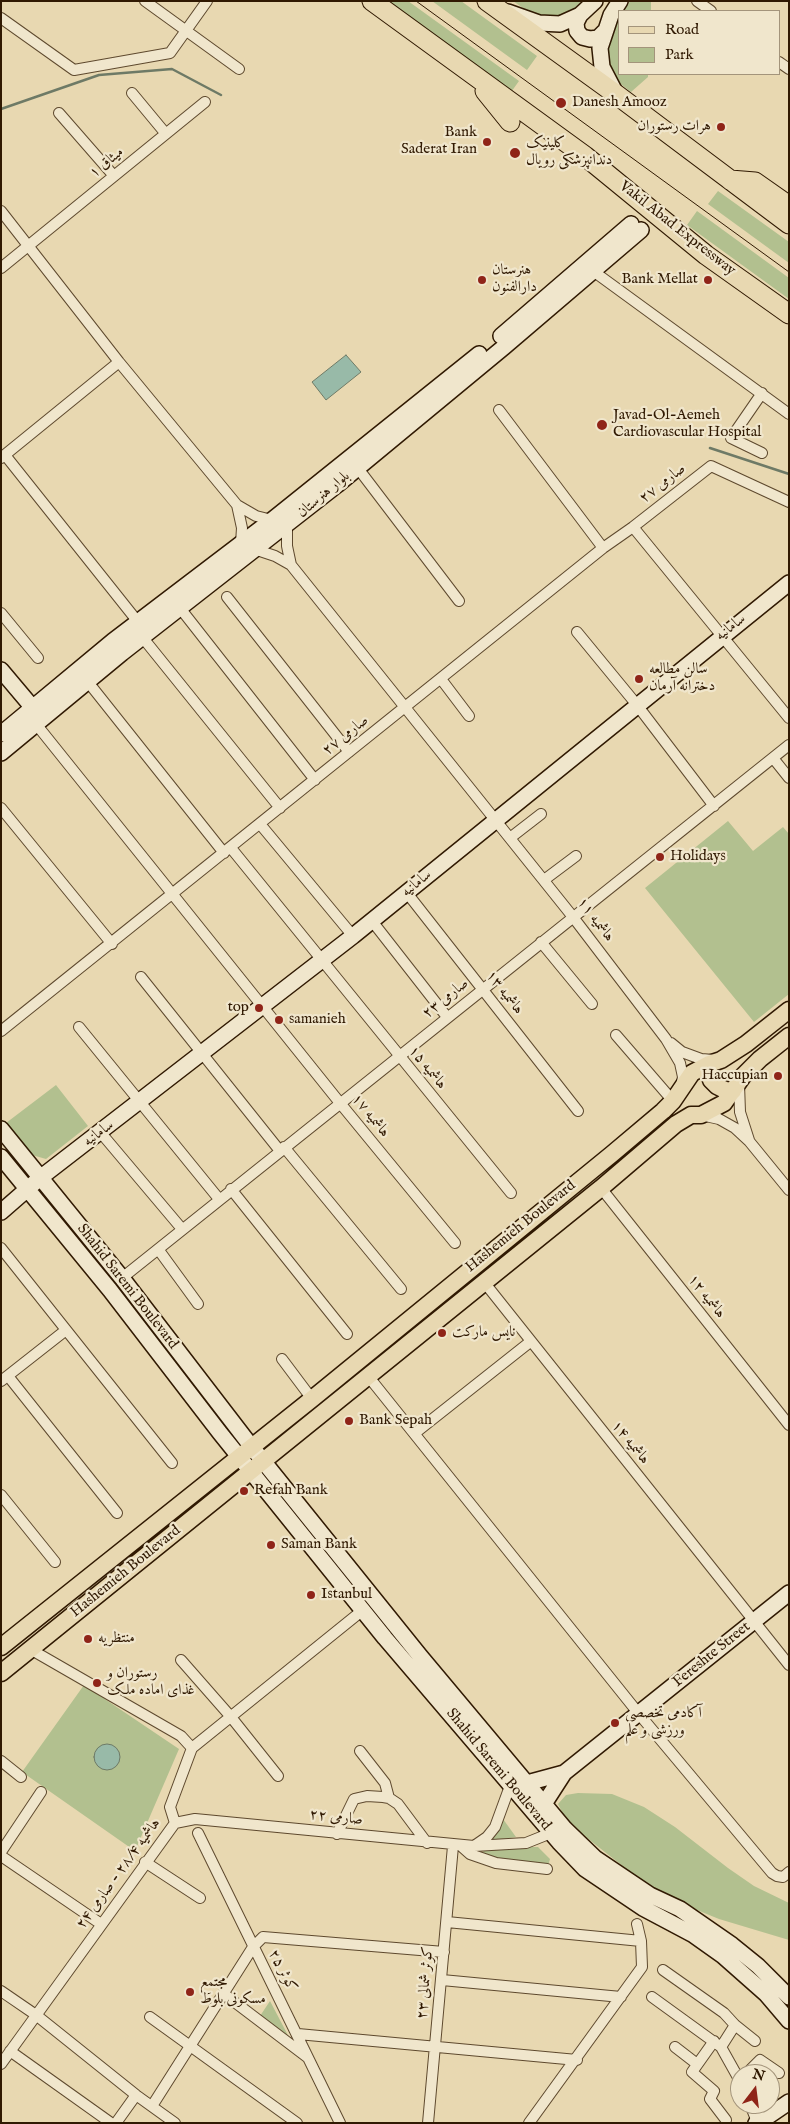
<!DOCTYPE html>
<meta charset="utf-8">
<style>
body{margin:0}
#map{position:relative;width:790px;height:2124px;overflow:hidden;background:#e8d8b1;font-family:"IM FELL English",serif}
canvas{display:block}
.frame{position:absolute;inset:0;border:2px solid #301902;pointer-events:none}
.legend{position:absolute;left:618px;top:10px;width:162px;height:65px;box-sizing:border-box;background:#f0e6cc;border:1px solid #a3947b;margin:0;padding:6px 9px;list-style:none;font-size:15px;color:#301902}
.legend li{display:flex;align-items:center;gap:10px;height:25px}
.legend b{width:25px;border:1px solid #a3947b}
.north{position:absolute;left:730px;top:2064px;width:50px;height:50px;box-sizing:border-box;background:#f0e6cc;border:1px solid #a3947b;border-radius:50%;rotate:15deg;font-size:14px;font-weight:700;line-height:20px;text-align:center;color:#301902}
.north::after{content:'';display:block;margin:auto;width:18px;height:22px;background:#8f2418;clip-path:polygon(50% 0,100% 100%,50% 72%,0 100%)}
</style>
<div id="map">
<canvas width="790" height="2124"></canvas>
<div class="frame"></div>
<ul class="legend">
<li><b style="height:6px;background:#e8d8b1"></b>Road</li>
<li><b style="height:14px;background:#b2c08f"></b>Park</li>
</ul>
<div class="north">N</div>
</div>
<script>
const g = document.querySelector('canvas').getContext('2d');
g.lineJoin = 'round';
function fill(path, color) { g.fillStyle = color; g.fill(path, 'evenodd'); }
const poly = rows => new Path2D(rows.map(r => 'M' + r).join(''));
function strokePath(path, color, width, dash) { g.strokeStyle = color; g.lineWidth = width; g.lineCap = dash ? 'butt' : 'round'; g.setLineDash(dash || []); g.stroke(path); }
function label(font, color, halo, rows, align = 'center') {
  g.font = font + ' "IM FELL English",Amiri,serif'; g.lineWidth = 4.5; g.setLineDash([]); g.textBaseline = 'middle'; g.strokeStyle = halo; g.fillStyle = color; for (const [text, x, y, turn = 0] of rows) {
    g.save(); g.translate(x, y); g.rotate((+turn || 0) * Math.PI / 180); g.textAlign = isNaN(turn) ? turn : align; if (halo) g.strokeText(text, 0, 0); g.fillText(text, 0, 0); g.restore();
  }
}
fill(poly([
 [380,1,408,1,519,81,509,95],
 [432,1,461,1,537,56,527,70],
 [513,1,585,1,565,16,550,19,536,17],
 [630,1,651,1,651,11,623,11],
 [619,17,619,74,648,74,648,77,631,92,618,82,608,63,606,49],
 [718,191,789,242,789,263,708,204],
 [697,211,789,278,789,299,687,225],
 [728,821,753,851,783,827,789,834,789,994,754,1022,645,888],
 [56,1085,88,1126,46,1159,32,1155,6,1123],
 [84,1685,179,1749,135,1851,22,1772],
 [578,1793,612,1794,644,1807,675,1827,728,1868,754,1886,789,1903,789,1940,719,1919,670,1899,648,1886,582,1834,565,1818,558,1804,566,1795],
 [503,1819,516,1837,490,1841,497,1833],
 [523,1847,538,1847,550,1859,548,1866,484,1857,483,1850],
 [270,2001,291,2041,260,2016]
]), '#b2c08f');
const water = poly([
 [346,355,361,372,326,400,312,382,346,355],
 '94 1757a13 13 0 1 1 26 0a13 13 0 1 1-26 0Z'
]);
fill(water, '#98baa8');
strokePath(water, '#6e7a66', 1);
strokePath(poly([
 [1,109,99,75,172,69,221,95],
 [710,448,789,474]
]), '#6e7a66', 2.5);
const street = poly([
 [145,1,239,69],
 [697,1,711,11],
 [1,18,74,70,170,53,207,1],
 [779,62,789,69],
 [132,93,166,134],
 [59,113,114,176],
 [1,211,119,362,237,505,256,516,272,520],
 [1,268,205,102],
 [593,271,789,414],
 [499,410,603,548],
 [762,453,731,438,762,393],
 [5,455,138,622],
 [1,458,119,362],
 [357,467,459,601],
 [237,505,242,528,241,543],
 [287,525,287,546,291,565],
 [633,527,789,718],
 [254,549,275,556,291,565,573,917,666,1039,680,1063,683,1077,681,1086],
 [227,597,349,752],
 [180,608,315,780],
 [1,613,38,658],
 [577,632,637,705,714,806],
 [143,638,280,808],
 [441,679,469,716],
 [88,682,224,853],
 [36,724,340,1103,455,1243],
 [773,758,789,778],
 [1,808,112,944],
 [260,824,353,936],
 [510,838,541,814],
 [231,848,511,1193],
 [544,880,576,856],
 [407,893,578,1111],
 [372,921,447,1017],
 [541,942,592,1004],
 [141,977,280,1151],
 [79,1027,219,1199],
 [1,1031,603,548,633,527,711,466,789,502],
 [616,1035,673,1101],
 [671,1043,682,1052,701,1059,715,1060],
 [739,1084,740,1112,749,1140],
 [701,1115,719,1119,735,1128,749,1141,789,1190],
 [101,1133,182,1229],
 [284,1147,401,1289],
 [601,1188,789,1425],
 [231,1189,347,1334],
 [1,1248,172,1463],
 [158,1249,198,1304],
 [122,1278,789,745],
 [484,1282,789,1665],
 [282,1359,312,1399],
 [8,1376,117,1513],
 [368,1376,639,1714,772,1873,777,1876,783,1877,789,1872],
 [1,1381,66,1330],
 [415,1433,530,1342],
 [1,1495,55,1562],
 [30,1649,181,1736,192,1748],
 [181,1660,231,1717,278,1776],
 [360,1751,385,1783,389,1798],
 [1,1761,21,1777],
 [175,1823,195,1819,474,1846,526,1843,551,1833],
 [198,1833,340,2123],
 [337,1834,354,1799,367,1796,383,1797,389,1798,398,1804,427,1843],
 [461,1846,470,1854,496,1863,547,1869],
 [474,1846,487,1837,495,1827,510,1786],
 [1,1852,41,1792],
 [1,1856,101,1924],
 [145,1862,200,1898],
 [447,1922,641,1941],
 [663,1970,724,2013,735,2025,755,2041],
 [442,1980,621,1997],
 [1,1991,36,2015,136,2095,175,2123],
 [224,1994,307,2057],
 [652,1997,721,2047,740,2081],
 [150,2017,297,2123],
 [298,2034,577,2060],
 [714,2041,692,2072,714,2091,710,2099,726,2120],
 [675,2047,697,2064],
 [721,2047,735,2025],
 [10,2051,111,2123],
 [1,2064,175,1823,170,1807,192,1748,363,1610],
 [746,2074,760,2060,779,2073],
 [750,2104,757,2122],
 [152,2106,253,1947,263,1937,444,1952],
 [116,2123,136,2095],
 [428,2123,453,1846],
 [529,2123,642,1967,641,1941,637,1924]
]);
const secondary = poly([
 [508,12,539,23,560,24,580,15,595,1],
 [580,15,576,23,577,31,582,37,590,39,598,38,604,32],
 [616,94,602,67,600,48,611,15,620,1],
 [501,336,631,224],
 [1,670,33,708],
 [1,734,113,641,272,520,479,354],
 [1,753,122,653,337,485,504,347,641,230],
 [1,1129,122,1278,251,1446,420,1656,565,1829,595,1858,650,1895,680,1909,732,1945,758,1966,789,1997],
 [1,1157,110,1290,220,1433,385,1638,559,1842,585,1869,643,1908,692,1934,723,1956,766,1994,789,2021],
 [1,1212,40,1178,353,936,789,583],
 [527,1783,564,1773,789,1593],
 [544,1804,564,1773],
 [756,2123,767,2117,789,2102]
]);
const primary = poly([
 [709,1064,709,1072,711,1080,717,1086,725,1090,733,1091],
 [1,1647,312,1399,612,1154,663,1111,673,1101,692,1073,709,1064,721,1060,746,1044,789,1010],
 [1,1673,601,1188,676,1124,691,1115,701,1115,724,1103,743,1076,760,1059,789,1036]
]);
const highway = poly([
 [372,1,585,156,706,255,789,314],
 [487,1,617,95,789,224],
 [485,91,510,122],
 [730,180,755,182,789,206]
]);
strokePath(street, '#5e492e', 12);
strokePath(secondary, '#301902', 18);
strokePath(primary, '#301902', 19);
strokePath(highway, '#301902', 21);
strokePath(street, '#f0e6cc', 10);
strokePath(secondary, '#f0e6cc', 15);
strokePath(primary, '#e8d8b1', 16);
strokePath(highway, '#e8d8b1', 19);
strokePath(poly([
 [416,1,789,272]
]), '#301902', 1);
for (const [x, y, r, color] of [
 [561,103,6,"#8f2418"],
 [721,127,5,"#8f2418"],
 [487,142,5,"#8f2418"],
 [515,153,6,"#8f2418"],
 [482,280,5,"#8f2418"],
 [708,280,5,"#8f2418"],
 [602,425,6,"#8f2418"],
 [639,679,5,"#8f2418"],
 [660,857,5,"#8f2418"],
 [259,1008,5,"#8f2418"],
 [279,1020,5,"#8f2418"],
 [778,1076,5,"#8f2418"],
 [442,1333,5,"#8f2418"],
 [349,1421,5,"#8f2418"],
 [244,1491,5,"#8f2418"],
 [271,1545,5,"#8f2418"],
 [311,1595,5,"#8f2418"],
 [88,1639,5,"#8f2418"],
 [97,1683,5,"#8f2418"],
 [615,1723,5,"#8f2418"],
 [190,1992,5,"#8f2418"]
]) { const dot = new Path2D(); dot.arc(x, y, r, 0, 2 * Math.PI); g.fillStyle = color; g.fill(dot); strokePath(dot, '#f0e6cc', 2); }
label('15px', '#301902', '#f0e6cc', [
 ["Danesh Amooz",572,103],
 ["هرات رستوران",711,127,"right"],
 ["Bank",477,133,"right"],
 ["Saderat Iran",477,150,"right"],
 ["کلینیک",526,144],
 ["دندانپزشکی رویال",526,161],
 ["هنرستان",492,271],
 ["دارالفنون",492,288],
 ["Bank Mellat",698,280,"right"],
 ["Javad-Ol-Aemeh",613,416],
 ["Cardiovascular Hospital",613,433],
 ["سالن مطالعه",649,670],
 ["دخترانه آرمان",649,687],
 ["Holidays",670,857],
 ["top",249,1008,"right"],
 ["samanieh",289,1020],
 ["Haccupian",768,1076,"right"],
 ["نایس مارکت",452,1333],
 ["Bank Sepah",359,1421],
 ["Refah Bank",254,1491],
 ["Saman Bank",281,1545],
 ["Istanbul",321,1595],
 ["منتظریه",98,1639],
 ["رستوران و",107,1674],
 ["غذای اماده ملک",107,1691],
 ["آکادمی تخصصی",625,1714],
 ["ورزشی و علم",625,1731],
 ["مجتمع",200,1983],
 ["مسکونی بلوط",200,2000]
], 'left');
label('15px', '#301902', '#f0e6cc', [
 ["میثاق ۱",107,163,-39],
 ["Vakil Abad Expressway",677,229,38],
 ["صارمی ۲۷",663,484,-38],
 ["بلوار هنرستان",324,495,-40],
 ["سامانیه",731,628,-38],
 ["صارمی ۲۷",346,736,-39],
 ["سامانیه",417,884,-39],
 ["هاشمیه ۱۱",595,920,53],
 ["هاشمیه ۱۳",504,993,52],
 ["صارمی ۲۳",446,999,-39],
 ["هاشمیه ۱۵",427,1068,51],
 ["هاشمیه ۱۷",370,1116,51],
 ["سامانیه",99,1134,-37],
 ["Hashemieh Boulevard",521,1227,-39],
 ["Shahid Saremi Boulevard",127,1287,52],
 ["هاشمیه ۱۲",706,1297,52],
 ["هاشمیه ۱۴",630,1443,51],
 ["Hashemieh Boulevard",126,1572,-39],
 ["Fereshte Street",712,1655,-39],
 ["Shahid Saremi Boulevard",498,1770,50],
 ["صارمی ۲۲",336,1818,6],
 ["هاشمیه ۲۸/۴ - صارمی ۲۴",119,1874,-54],
 ["کوثر ۲۵",282,1971,63],
 ["کوثر شمالی ۲۳",426,1983,-85]
]);
</script>
